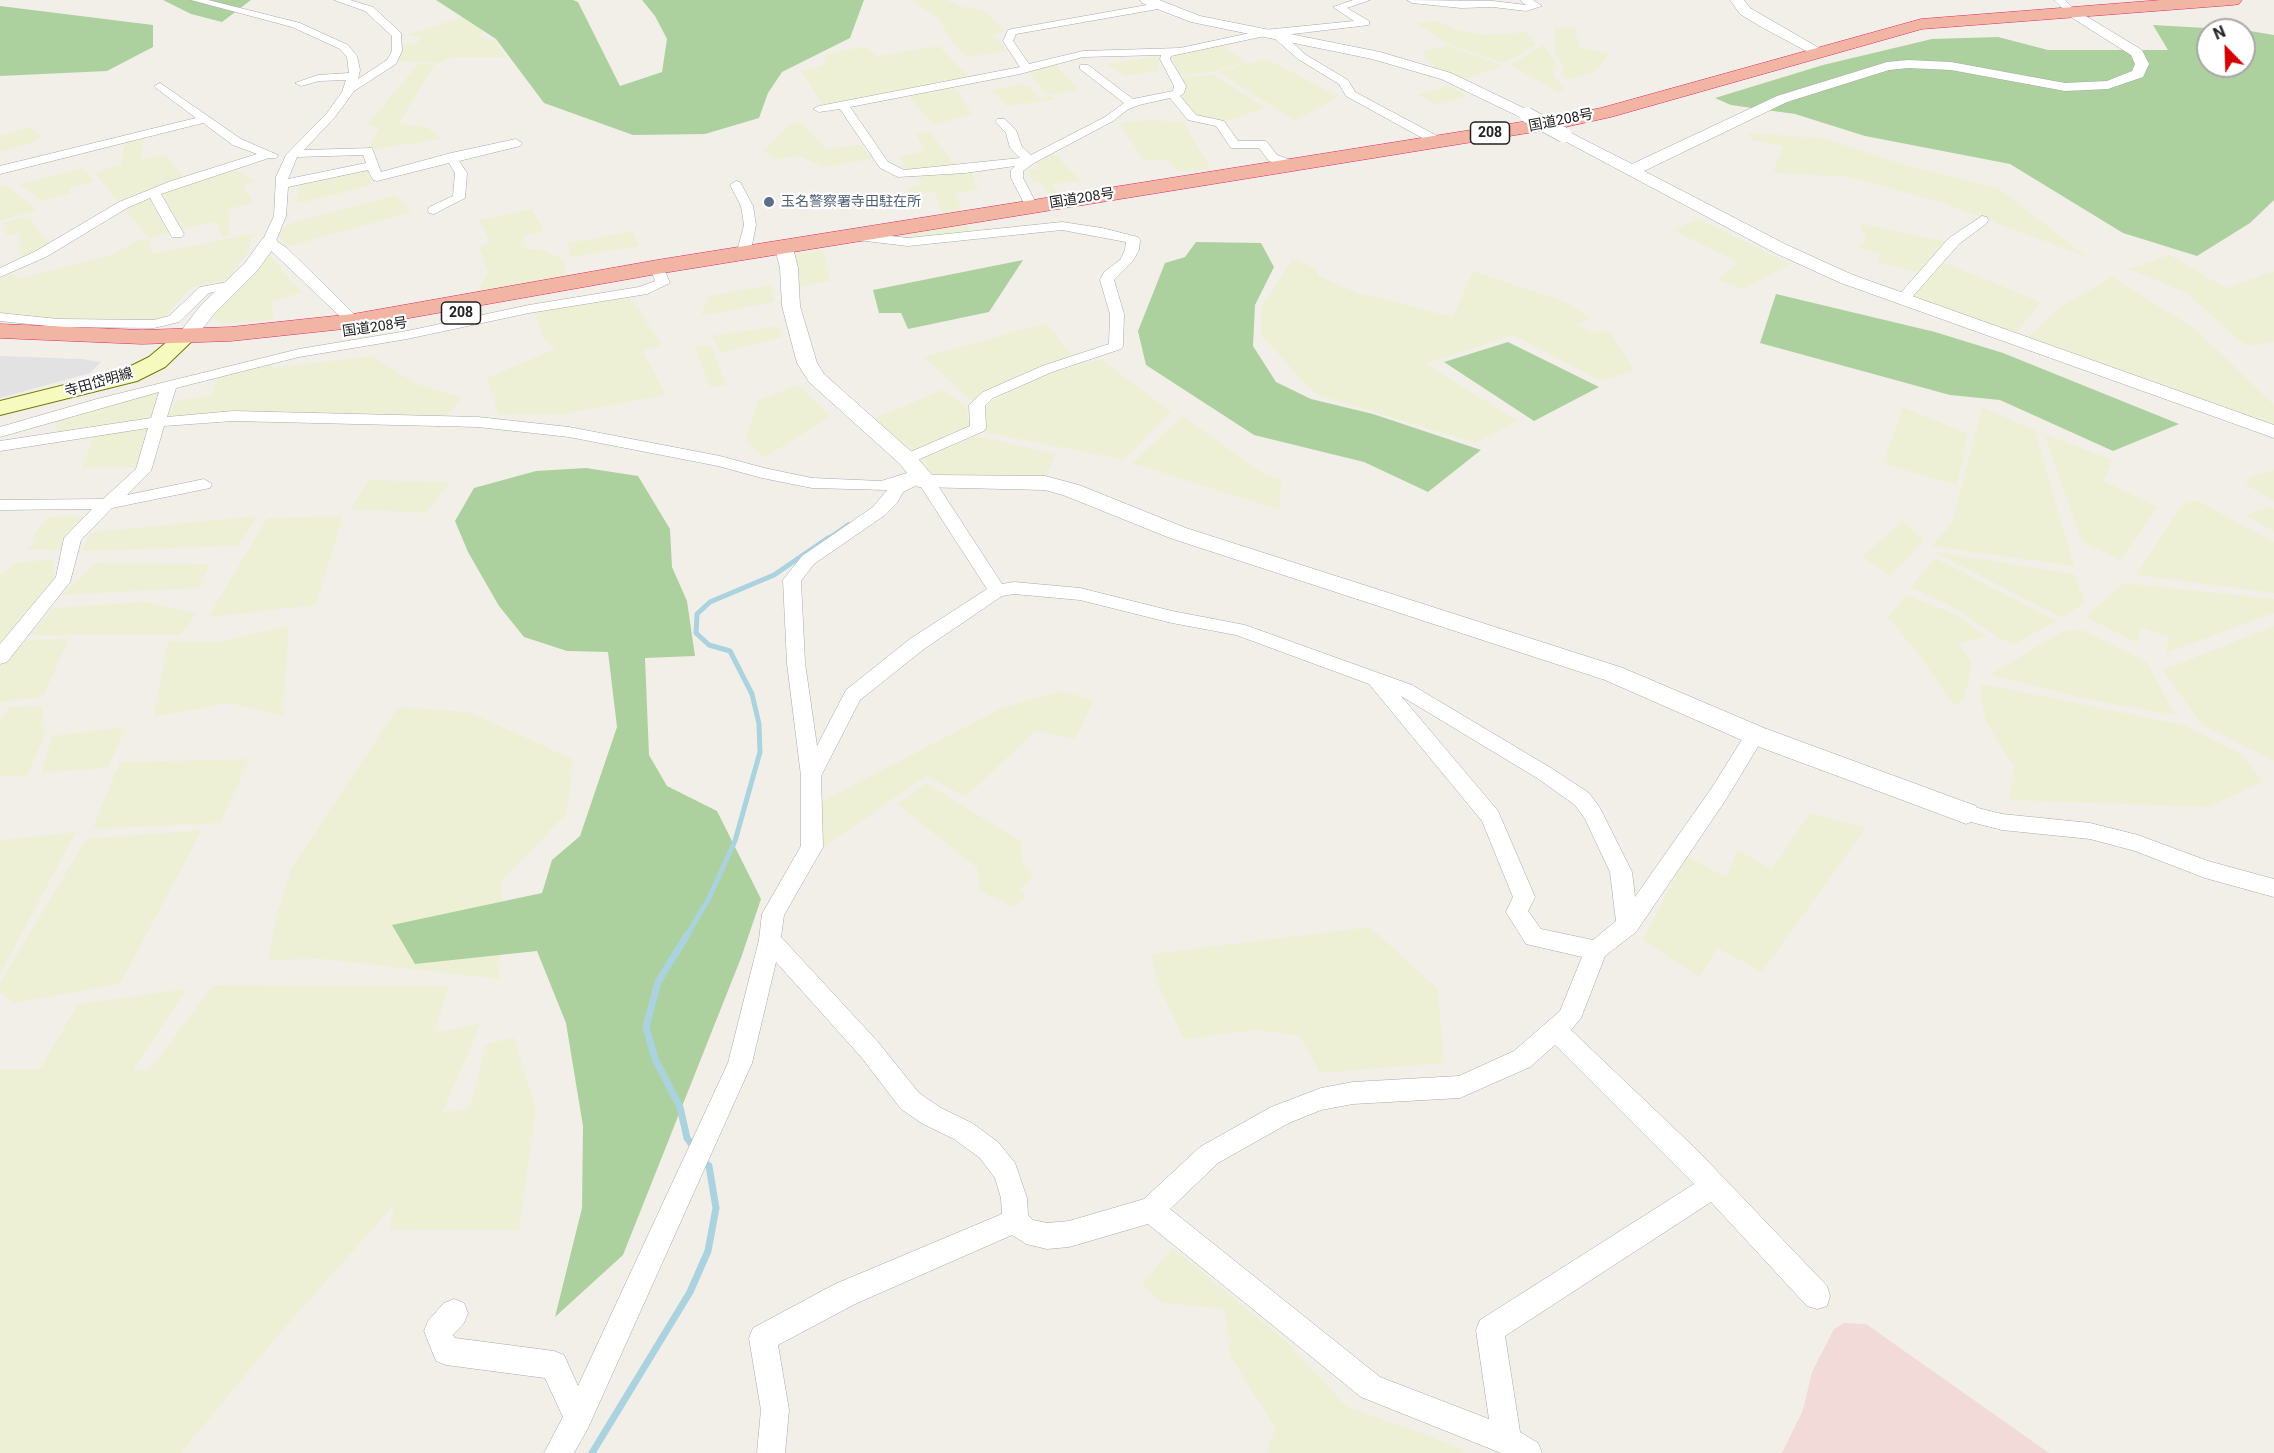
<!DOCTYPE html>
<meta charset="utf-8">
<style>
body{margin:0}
#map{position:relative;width:2274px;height:1453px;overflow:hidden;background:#f2efe9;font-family:Roboto,sans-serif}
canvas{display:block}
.north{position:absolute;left:2196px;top:18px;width:60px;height:60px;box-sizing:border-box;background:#fff;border:2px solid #a7a7a7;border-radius:50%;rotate:337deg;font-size:16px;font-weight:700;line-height:24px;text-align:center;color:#222}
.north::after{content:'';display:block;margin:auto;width:21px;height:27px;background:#d40000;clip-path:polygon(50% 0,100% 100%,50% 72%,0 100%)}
</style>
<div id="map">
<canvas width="2274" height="1453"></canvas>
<div class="north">N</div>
</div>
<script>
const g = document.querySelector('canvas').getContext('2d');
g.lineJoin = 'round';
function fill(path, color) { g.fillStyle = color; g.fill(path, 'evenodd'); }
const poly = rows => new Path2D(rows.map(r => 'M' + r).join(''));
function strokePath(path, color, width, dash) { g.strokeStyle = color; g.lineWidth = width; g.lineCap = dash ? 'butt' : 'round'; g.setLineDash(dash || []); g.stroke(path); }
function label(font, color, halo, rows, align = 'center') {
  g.font = font + ' Roboto,"Noto Sans JP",sans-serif'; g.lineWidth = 4.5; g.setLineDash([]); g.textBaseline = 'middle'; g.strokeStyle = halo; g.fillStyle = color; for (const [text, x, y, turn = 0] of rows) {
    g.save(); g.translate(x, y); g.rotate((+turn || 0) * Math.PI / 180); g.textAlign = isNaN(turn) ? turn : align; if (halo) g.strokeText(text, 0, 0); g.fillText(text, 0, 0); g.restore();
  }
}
fill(poly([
 [1844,1323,1866,1324,2049,1453,1782,1453,1803,1410,1812,1372,1834,1329]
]), '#f2dad9');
fill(poly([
 [912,0,946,0,964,7,984,11,1006,31,992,35,1008,51,967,57,952,42,939,19],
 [481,11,482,34,479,36,495,41,506,57,452,57,439,63,395,61,402,44,414,45,423,37,407,35],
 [1438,21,1460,31,1484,35,1526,32,1536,45,1504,63,1446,43,1416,23],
 [1575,27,1579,48,1610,53,1595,72,1567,80,1561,75,1563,65,1555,54,1554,28],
 [1222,45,1246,62,1210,72,1179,75,1171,56],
 [1543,45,1557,64,1553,75,1564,88,1559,93,1510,65],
 [866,46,876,56,939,46,969,77,823,105,801,71,822,66,827,54],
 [1448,46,1503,66,1465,79,1439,70,1425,59,1424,51],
 [1154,57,1159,59,1159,71,1125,76,1106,64],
 [1267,59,1339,97,1294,121,1218,71],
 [1055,63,1079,90,1046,95,1028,71],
 [418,64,435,64,399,124,427,127,442,139,368,150,379,128,367,125],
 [1212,74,1266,108,1222,122,1193,116,1179,95,1186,88,1180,78],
 [1023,83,1025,86,1030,86,1040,98,1052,96,1055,100,1006,106,992,90],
 [953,85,972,114,933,125,907,94],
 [1448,86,1467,96,1438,105,1417,95],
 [1150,120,1184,122,1211,169,1179,172,1167,160,1144,161,1119,123],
 [801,122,827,149,861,145,871,159,823,167,799,156,774,159,763,151,789,125],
 [29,127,42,136,36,141,0,152,0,136],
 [929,131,958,168,907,172,899,157,925,151,916,134],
 [1748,133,1823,138,1902,164,1998,188,2087,257,1940,202,1850,177,1772,173,1784,146,1753,141],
 [144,137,141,159,166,155,185,179,118,202,95,173,121,164,125,140],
 [1053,152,1081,181,1052,184,1061,198,1052,199,1041,182,1034,183,1028,171,1041,168,1036,162],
 [83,168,94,181,69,188,71,193,42,201,19,184],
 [233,168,256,182,244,185,253,203,228,209,230,235,222,238,217,221,182,229,161,194],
 [368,169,372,185,296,204,300,183],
 [971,171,978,190,955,193,963,212,942,214,934,192,909,195,905,190,920,185,919,176],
 [0,186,9,187,37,210,0,221],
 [396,195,412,212,286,247,278,233,291,223],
 [149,199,169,233,149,238,124,208],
 [532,209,544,231,523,237,524,249,540,249,563,259,568,280,474,298,488,272,479,247,490,242,479,220],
 [29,216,44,238,51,244,21,259,19,233,7,236,3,223],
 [1699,219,1790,264,1743,289,1718,280,1738,262,1672,230],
 [1860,223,1946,242,1920,273,1877,262,1880,254,1858,248,1866,239],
 [966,224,972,233,908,239,886,238],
 [632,231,639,246,570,257,568,243],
 [254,233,246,256,226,280,192,287,162,319,148,322,75,322,0,315,0,277,16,274,17,279,81,263,113,254,140,239,149,240,153,254],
 [823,250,831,281,797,287,791,254],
 [269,254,302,292,270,302,274,319,222,325,212,316,260,267],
 [2170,255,2226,288,2274,271,2274,342,2246,346,2186,293,2129,269],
 [1293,258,1315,268,1319,276,1358,293,1453,317,1473,271,1566,302,1590,318,1576,325,1594,333,1609,330,1634,370,1601,381,1513,335,1426,364,1518,421,1476,443,1318,395,1303,381,1262,336,1262,307],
 [1945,263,2041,302,2015,335,1910,296],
 [2112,277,2197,330,2274,405,2274,425,2028,337,2060,307],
 [771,285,774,302,701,316,709,296],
 [631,298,662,345,643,351,666,395,562,414,498,415,487,378,555,349,543,338,534,312],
 [1047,323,1073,357,1040,368,972,402,924,357],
 [778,326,782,337,721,353,711,336],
 [711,345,726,385,711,388,694,347],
 [372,356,415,383,462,398,445,417,167,418,176,401,211,395,219,375,270,362,272,368],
 [1101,359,1171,412,1124,460,984,432,987,403,1049,373],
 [798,385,831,416,764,458,745,440,758,400],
 [164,389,153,421,55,435,56,418],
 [943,390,966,406,969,426,911,452,872,419],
 [1903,407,1968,434,1957,485,1883,464],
 [1982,407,2035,430,2074,566,1931,546,1952,523],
 [1183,416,1262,473,1281,479,1280,510,1132,463],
 [150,427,137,467,81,468,95,434],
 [2044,434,2113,460,2103,481,2158,507,2120,560,2082,542],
 [976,436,1056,454,1046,476,934,475,919,460],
 [2274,470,2274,501,2246,485,2250,476],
 [368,480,450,482,427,513,351,509],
 [2196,500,2274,542,2274,593,2136,575,2181,506],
 [2268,507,2274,509,2274,532,2245,515],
 [84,516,60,550,27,549,37,539,31,539,48,517],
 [258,516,238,546,82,551,91,532],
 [343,516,316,605,208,617,267,518],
 [1902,520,1924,541,1890,576,1862,557],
 [1935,552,2074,574,2085,602,2062,618],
 [1935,558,2057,621,2014,644,1998,638,1953,607,1910,587],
 [53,559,54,580,0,648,0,574,4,573,15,563],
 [96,563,210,564,200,588,61,595],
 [2124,583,2274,599,2274,613,2166,653,2169,637,2140,627,2137,643,2085,617],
 [1907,595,1956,615,1987,637,1959,643,1972,664,1964,700,1954,706,1922,659,1888,617],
 [143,602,197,613,181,635,29,635,53,608],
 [289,626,283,716,228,703,153,717,168,641,217,642],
 [2274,626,2274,761,2201,724,2163,670],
 [2082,630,2147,662,2175,715,2081,698,1990,675,2063,631],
 [69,638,43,697,0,702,0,659,15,641],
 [1982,684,2184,725,2243,755,2263,782,2208,807,2009,800,2014,767,1986,722,1980,697],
 [1061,691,1094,700,1075,739,1035,731,966,797,926,776,821,849,818,803,1002,708],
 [42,706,45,735,27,776,0,776,0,720,9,707],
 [398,707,469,712,573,759,567,813,502,880,499,979,322,959,268,960,276,916,292,867],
 [126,727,108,768,41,773,52,736],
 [250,759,220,823,92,829,120,762],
 [926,783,1022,842,1022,862,1034,875,1019,890,1027,896,1014,907,980,891,977,868,897,804],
 [1810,813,1866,828,1762,972,1717,948,1700,978,1643,940,1686,856,1726,877,1738,850,1772,869],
 [202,830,120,984,14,1003,0,992,0,983,86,839],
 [76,832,0,974,0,840],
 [1370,927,1438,989,1444,1063,1320,1073,1300,1036,1257,1030,1184,1039,1157,983,1151,954],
 [213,985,449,986,434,1033,481,1023,442,1113,470,1108,486,1044,514,1037,536,1110,519,1230,389,1230,394,1205,280,1333,181,1453,0,1453,0,1069,40,1069,78,1004,187,989,133,1070,149,1071],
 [1173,1248,1288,1343,1347,1407,1430,1436,1469,1453,1267,1453,1275,1428,1231,1357,1224,1309,1162,1303,1142,1284]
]), '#eef0d5');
fill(poly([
 [163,0,251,0,222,22,191,14],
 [436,0,573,0,578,2,620,86,662,72,667,39,655,16,642,0,864,0,850,38,782,72,768,93,759,118,705,134,633,135,544,103,496,39],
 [0,6,153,25,153,47,107,71,0,76],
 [2153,25,2241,30,2208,30,2208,66,2244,66,2244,30,2274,35,2274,200,2250,223,2197,256,2123,233,2010,164,1865,136,1795,114,1731,105,1715,98,1823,65,1932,39,1998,37,2048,50,2168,50],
 [1196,242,1261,243,1274,267,1255,305,1253,346,1276,382,1311,399,1373,414,1481,450,1428,492,1364,462,1254,435,1146,365,1138,331,1165,263,1185,257],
 [1023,260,989,312,908,329,901,313,879,313,873,290],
 [1776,294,1935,332,2003,353,2179,424,2113,451,2000,400,1950,395,1760,343],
 [1508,342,1599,387,1534,421,1444,362],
 [586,468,638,476,670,529,672,567,687,601,695,656,645,658,649,755,667,786,717,811,761,899,741,958,623,1255,555,1317,582,1208,583,1126,566,1023,537,951,415,964,392,925,542,893,552,860,580,836,617,727,608,652,567,651,524,637,499,606,468,552,455,521,474,488,536,471]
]), '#add19e');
fill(poly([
 [0,356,82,359,101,362,90,373,0,398]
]), '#e2e2e2');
strokePath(poly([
 [826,540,849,524]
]), '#aad3df', 4);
strokePath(poly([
 [686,937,709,898,735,841,760,752,759,724,752,694,730,651,709,645,696,633,697,614,710,602,774,575,828,538]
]), '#aad3df', 5);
strokePath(poly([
 [687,935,658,982,646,1027,655,1059,680,1107,687,1138,695,1149],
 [592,1453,690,1292,708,1251,716,1208,709,1166,703,1162]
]), '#aad3df', 7);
const minor = poly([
 [191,0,208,0,300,23,348,45,357,56,360,70,358,79,387,60,392,51,392,36,365,11,334,0,350,0,373,7,401,33,402,51,396,64,354,91,335,117,304,150,372,148,381,172,451,153,516,139,522,143,520,146,459,161,467,173,465,198,434,214,429,213,428,210,429,207,453,196,455,173,449,163,377,181,373,180,368,170,288,187,286,216,276,241,287,248,358,318,360,321,358,324,348,324,262,242,274,216,276,177,286,155,327,113,342,92,346,80,319,81,301,86,295,83,318,75,349,73,347,57,340,49,292,27,191,0],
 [363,155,366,163,288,179,297,157,363,155],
 [1353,0,1370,0,1347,8,1369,21,1369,25,1284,35,1306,55,1348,80,1355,92,1443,139,1443,145,1435,145,1346,96,1339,84,1298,59,1273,37,1265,36,1171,56,1170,59,1186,86,1184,93,1180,96,1196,115,1224,121,1238,141,1266,141,1277,155,1296,162,1296,168,1292,169,1269,161,1259,148,1231,148,1216,126,1188,120,1170,98,1139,105,1127,110,1113,121,1034,163,1023,171,1023,178,1038,207,1032,211,1026,207,1011,178,1011,170,1015,166,965,173,898,177,880,168,840,109,819,112,813,109,819,106,1020,67,1003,41,1008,30,1012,29,1158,3,1163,6,1158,9,1016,34,1013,41,1029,64,1083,51,1180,48,1264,30,1354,21,1333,7,1353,0],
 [1161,55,1160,59,1174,86,1173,91,1133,99,1088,65,1080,65,1080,69,1124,103,1105,117,1031,155,1022,147,1016,130,1005,119,997,119,995,121,1006,133,1010,148,1020,158,904,170,888,162,850,107,1020,74,1083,57,1161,55],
 [1407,0,1493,1,1526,5,1520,0,1533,0,1542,6,1526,11,1493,7,1461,8,1412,3,1407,0],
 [2054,0,2065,0,2076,11,2067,13,2054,0],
 [160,83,241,139,278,155,276,158,269,158,161,194,184,234,182,237,172,237,150,198,127,208,46,257,0,277,0,268,36,251,119,202,171,181,257,154,233,145,203,123,0,174,0,166,196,118,156,88,154,86,160,83],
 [736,181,740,182,753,206,756,225,750,255,743,259,736,255,744,225,741,206,730,185,736,181],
 [1982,216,1987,217,1988,220,1987,223,1959,244,1907,303,1897,303,1895,300,1897,297,1949,238,1982,216],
 [1062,222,1102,228,1138,237,1140,240,1139,250,1132,262,1114,280,1124,314,1123,346,1121,349,1052,372,993,398,985,406,986,428,984,431,913,462,901,462,899,459,901,456,970,426,969,405,983,392,1042,366,1109,344,1110,314,1100,280,1104,272,1120,260,1125,250,1126,242,1062,230,908,246,857,240,850,236,857,232,908,238,1062,222],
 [659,268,664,269,670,283,647,294,529,313,407,339,299,357,176,388,167,417,233,411,478,417,569,427,720,456,764,468,812,478,881,481,907,473,929,472,1002,584,1014,582,1080,588,1172,611,1245,625,1412,685,1551,768,1589,793,1600,808,1632,872,1635,897,1711,789,1748,730,1755,728,1762,730,1765,735,1725,801,1636,932,1605,956,1581,1018,1571,1030,1698,1151,1827,1286,1830,1296,1827,1306,1817,1309,1807,1306,1711,1202,1505,1336,1520,1432,1538,1443,1542,1453,1501,1453,1361,1397,1148,1224,1069,1247,1047,1249,1026,1244,1012,1235,855,1304,778,1345,789,1410,785,1453,757,1453,761,1410,749,1338,753,1328,835,1284,1002,1214,1001,1198,995,1178,980,1158,954,1139,923,1124,901,1109,862,1058,776,962,752,1063,588,1428,574,1453,544,1453,563,1417,545,1378,446,1365,436,1361,424,1331,428,1321,444,1303,454,1299,464,1303,468,1313,464,1323,453,1335,455,1338,554,1351,564,1355,578,1386,728,1063,759,940,762,914,801,846,801,776,787,663,783,580,802,556,873,507,887,490,812,488,762,478,718,466,569,437,478,427,233,421,164,426,151,471,127,495,204,479,212,484,210,488,112,508,81,540,70,582,7,662,0,664,0,644,56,577,64,538,92,509,0,510,0,500,103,499,136,469,148,428,0,451,0,441,151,418,159,392,0,437,0,427,97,399,299,349,407,331,529,305,639,287,655,281,652,272,659,268],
 [919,484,987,589,910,639,846,690,817,746,805,663,801,581,814,564,885,515,897,503,903,492,919,484],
 [1014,594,1080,600,1172,623,1236,635,1369,684,1482,821,1513,897,1506,912,1526,944,1582,957,1560,1011,1514,1051,1459,1076,1353,1082,1321,1088,1271,1107,1200,1147,1144,1199,1069,1221,1047,1223,1033,1220,1028,1215,1027,1198,1015,1163,998,1142,972,1123,941,1108,919,1093,878,1042,781,937,784,915,823,847,821,776,860,700,924,649,1002,596,1014,594],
 [1401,696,1537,778,1575,805,1585,819,1610,872,1616,921,1593,940,1541,929,1528,911,1535,897,1498,811,1401,696],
 [1555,1045,1694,1184,1480,1320,1476,1330,1489,1419,1380,1377,1170,1209,1218,1163,1289,1123,1321,1110,1353,1104,1460,1098,1530,1067,1555,1045],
 [233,281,238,282,240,285,238,288,209,293,179,322,154,328,58,327,0,321,0,313,58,319,154,320,169,316,200,287,233,281],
 [1966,805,2002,814,2090,823,2138,835,2208,861,2274,879,2274,897,2205,878,2135,851,2090,839,2002,830,1959,819,1956,813,1959,807,1966,805]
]);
const tertiary = poly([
 [1140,0,1159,0,1200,16,1380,52,1451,73,1532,112,1535,115,1532,118,1522,118,1441,79,1372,59,1191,22,1142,3,1140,0],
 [1730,0,1744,0,1750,8,1826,52,1824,55,1814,55,1763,28,1740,14,1730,0],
 [2071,7,2142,50,2149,64,2143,77,2108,89,2065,91,1951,70,1908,68,1889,70,1787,102,1644,171,1787,245,1853,275,2274,425,2274,438,1841,283,1775,253,1559,138,1556,135,1564,130,1569,132,1632,164,1777,96,1887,62,1908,60,1951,62,2065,83,2107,81,2132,71,2135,64,2131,55,2066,14,2064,11,2071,7],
 [269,237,275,238,278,242,257,271,215,313,194,339,180,339,178,335,201,305,245,263,263,238,269,237],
 [784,243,790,244,793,248,798,268,800,306,817,363,824,374,914,454,932,475,1045,476,1079,485,1186,528,1623,668,1764,728,1976,806,1979,813,1976,820,1966,824,1956,820,1746,742,1605,680,1170,538,1063,495,1045,490,918,487,900,464,809,382,797,363,782,306,780,268,775,248,778,244,784,243]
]);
const secondary = poly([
 [187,329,194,331,198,335,194,339,165,367,137,381,0,415,0,401,121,371,149,357,180,331,187,329]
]);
const trunk = poly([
 [2161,0,2242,0,2239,4,2233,5,1922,29,1611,117,1565,127,657,274,353,328,231,341,142,344,0,338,0,324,142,330,231,327,353,314,657,260,1565,115,1601,108,1921,19,2161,0]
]);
strokePath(minor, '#a9a9a9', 1);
strokePath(tertiary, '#a9a9a9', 1);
strokePath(secondary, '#707d05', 2);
strokePath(trunk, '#dc2a67', 1);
fill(minor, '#fff');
fill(tertiary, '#fff');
fill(secondary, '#f7fabf');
fill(trunk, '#f2b4a3');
const tertiaryBridge = poly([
 [1527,115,1564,135]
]);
strokePath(tertiaryBridge, '#a9a9a9', 16, []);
strokePath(tertiaryBridge, '#fff', 15);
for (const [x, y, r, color] of [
 [769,202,6,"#5c6f8a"]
]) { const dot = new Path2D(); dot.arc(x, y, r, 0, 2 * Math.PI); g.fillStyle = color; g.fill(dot); strokePath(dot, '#fff', 2); }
label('14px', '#222', '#fff', [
 ["国道208号",1561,121,-11],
 ["国道208号",1082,199,-9],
 ["国道208号",375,328,-8],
 ["寺田岱明線",99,383,-16]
]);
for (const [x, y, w] of [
 [1490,133,39],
 [461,313,39]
]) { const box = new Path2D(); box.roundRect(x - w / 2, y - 11, w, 22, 4.5); g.fillStyle = '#fff'; g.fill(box); strokePath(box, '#222', 1.5); }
label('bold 14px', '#222', null, [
 ["208",1490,133],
 ["208",461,313]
]);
label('14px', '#4e5e75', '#fff', [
 ["玉名警察署寺田駐在所",781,202]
], 'left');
</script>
